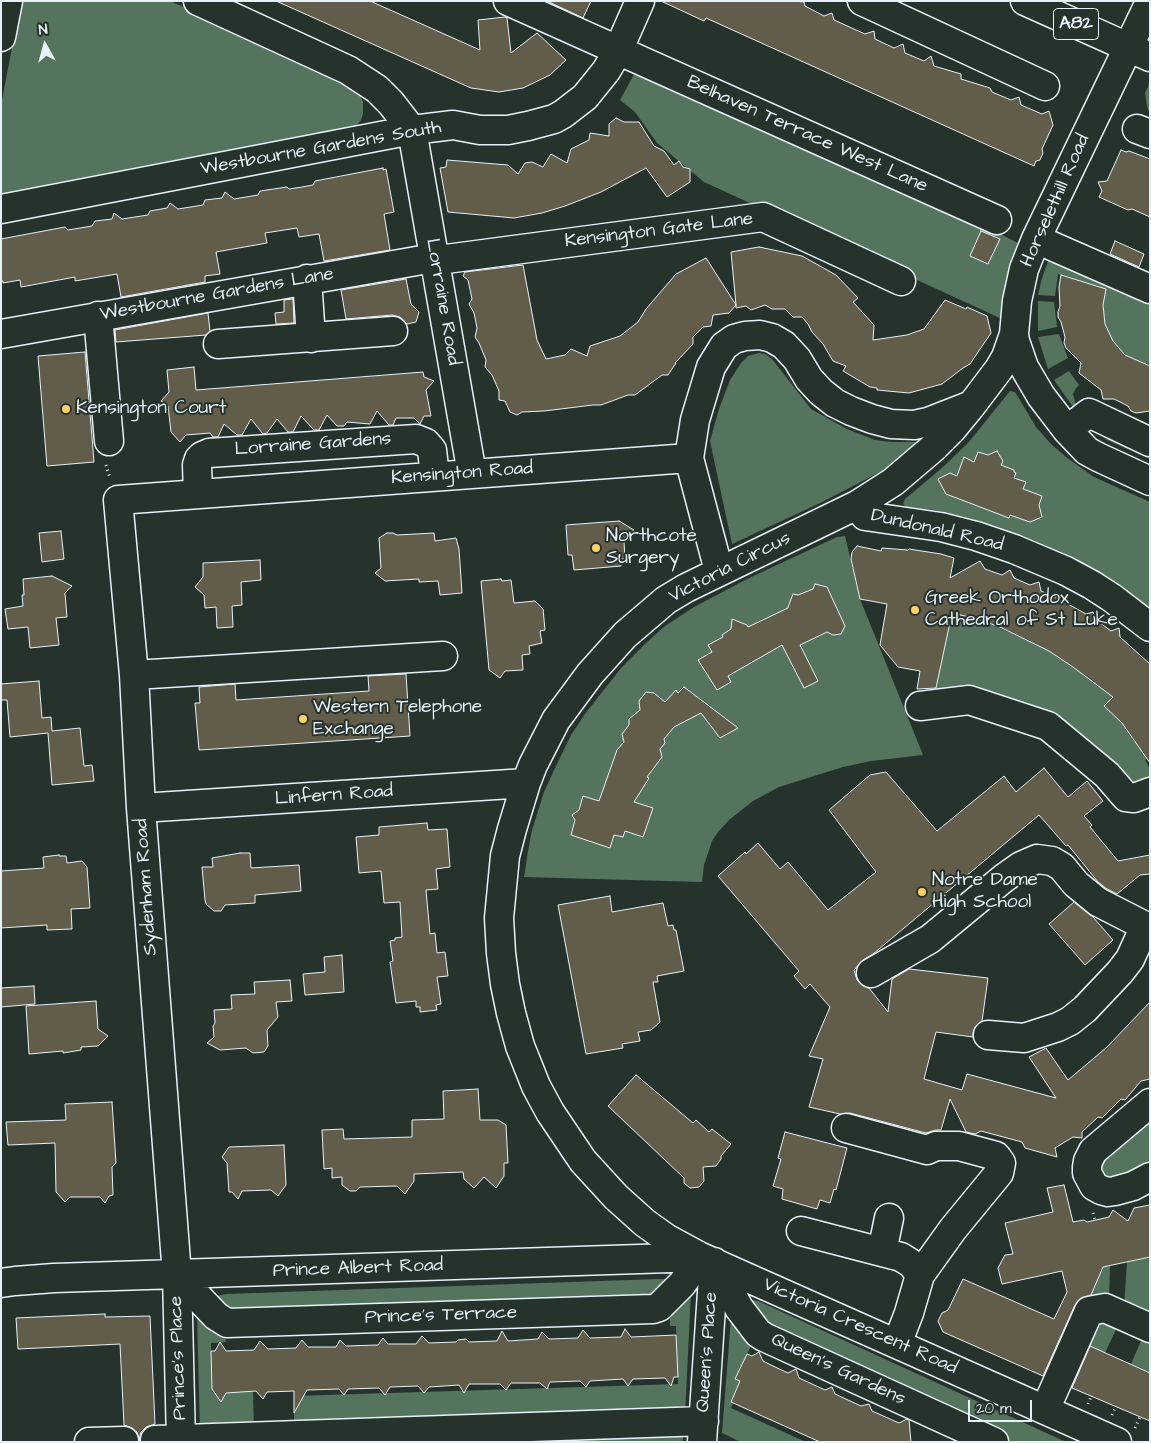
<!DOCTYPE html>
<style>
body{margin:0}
#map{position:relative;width:1151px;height:1443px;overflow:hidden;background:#26332d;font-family:"Architects Daughter",sans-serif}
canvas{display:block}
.frame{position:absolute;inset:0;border:2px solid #e8f1f8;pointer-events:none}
.north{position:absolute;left:20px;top:20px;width:50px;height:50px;-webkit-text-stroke:4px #26332d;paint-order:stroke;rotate:353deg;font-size:14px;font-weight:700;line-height:20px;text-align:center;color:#e8f1f8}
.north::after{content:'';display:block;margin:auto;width:18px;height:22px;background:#e8f1f8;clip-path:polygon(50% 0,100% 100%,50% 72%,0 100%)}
.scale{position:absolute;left:968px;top:1400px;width:64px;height:22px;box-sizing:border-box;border:2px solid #e8f1f8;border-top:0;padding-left:6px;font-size:15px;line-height:18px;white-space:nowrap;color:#e8f1f8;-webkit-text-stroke:4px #26332d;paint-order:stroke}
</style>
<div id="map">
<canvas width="1151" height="1443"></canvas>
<div class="frame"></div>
<div class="north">N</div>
<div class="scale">20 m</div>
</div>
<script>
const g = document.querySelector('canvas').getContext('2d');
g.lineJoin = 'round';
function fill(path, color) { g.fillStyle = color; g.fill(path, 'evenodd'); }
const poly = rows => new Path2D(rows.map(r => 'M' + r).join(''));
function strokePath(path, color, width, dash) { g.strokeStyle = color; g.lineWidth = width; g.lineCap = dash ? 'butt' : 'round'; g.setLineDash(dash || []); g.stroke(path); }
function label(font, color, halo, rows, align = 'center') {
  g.font = font + ' "Architects Daughter",sans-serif'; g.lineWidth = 4; g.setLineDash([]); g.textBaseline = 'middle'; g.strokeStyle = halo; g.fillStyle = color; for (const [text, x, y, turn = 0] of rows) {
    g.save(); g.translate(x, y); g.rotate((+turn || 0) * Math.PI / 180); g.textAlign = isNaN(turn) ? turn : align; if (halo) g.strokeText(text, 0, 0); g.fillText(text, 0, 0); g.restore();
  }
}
fill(poly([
 [21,1,170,1,337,76,359,93,363,102,363,114,361,120,354,129,1,198,1,105],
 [637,69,1002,230,1000,234,1018,243,1010,266,1006,284,1002,319,704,182,657,143,635,112,620,100],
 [1150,82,1150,115,1147,106,1145,93],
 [1050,256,1150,301,1150,365,1146,363,1145,366,1125,355,1113,341,1105,324,1103,305,1105,289,1058,274,1055,296,1038,295,1042,278],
 [1038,301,1054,302,1057,327,1038,331],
 [1059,334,1068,358,1048,369,1038,337],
 [759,353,765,354,772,359,811,409,847,429,875,440,891,442,922,442,887,468,857,484,818,504,732,544,710,441,719,409,730,380,741,363,748,356],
 [1069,371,1079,385,1076,388,1073,394,1077,410,1076,411,1054,380],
 [1010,391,1015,392,1036,427,1051,444,1066,457,1094,477,1150,502,1150,608,1126,590,1091,568,1073,558,1033,540,992,525,965,517,935,510,906,507,903,504,905,499,943,467,968,443],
 [1091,427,1150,450,1150,459,1107,440],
 [845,536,860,599,923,755,871,761,843,767,779,787,753,801,729,820,718,832,712,841,704,865,702,882,524,877,528,851,532,830,544,792,556,766,571,735,585,714,621,668,646,643,665,626,694,607,749,578,837,537],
 [952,613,978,619,1025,639,1049,651,1116,693,1104,706,1115,716,1140,720,1126,729,1134,742,1150,733,1150,757,1145,760,1150,769,1150,787,1140,792,1088,748,933,700],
 [1150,1114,1150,1165,1108,1182,1096,1165],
 [1146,1258,1150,1259,1150,1319,1124,1307,1127,1262],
 [1110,1266,1109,1301,1088,1301,1094,1287,1084,1271],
 [658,1279,673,1279,658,1299,235,1317,212,1297,226,1294],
 [691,1291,685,1415,294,1429,294,1396,678,1384,676,1326,670,1326,670,1319,672,1315],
 [753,1300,758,1301,1066,1442,1012,1442,776,1335,750,1301],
 [1095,1312,1119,1323,1105,1353,1080,1342],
 [197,1314,217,1333,225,1335,226,1342,211,1343,212,1392,253,1392,254,1430,200,1432],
 [731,1318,767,1346,764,1352,751,1346,735,1379,742,1382,736,1390,732,1401,733,1402,731,1408,806,1442,741,1442,722,1433],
 [1144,1334,1150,1337,1150,1373,1131,1364],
 [683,1431,683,1442,358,1442]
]), '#55745d');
const building = poly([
 [276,1,370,1,480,50,478,20,505,17,507,18,511,53,537,33,566,60,550,75,523,88,499,92,471,88,276,1],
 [547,1,591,1,583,18,547,1],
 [661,1,794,1,804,2,805,6,824,16,832,13,834,20,865,34,874,31,875,39,894,48,903,44,905,53,924,61,931,56,934,66,961,74,961,79,990,88,992,92,1011,100,1019,97,1021,105,1042,114,1049,111,1053,125,1042,149,1043,153,1040,160,1036,161,1034,166,706,18,704,21,661,1],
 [616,118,624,122,639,122,654,146,664,151,674,165,679,161,683,167,690,169,690,182,667,197,646,168,601,192,565,206,542,213,514,218,448,212,440,168,446,167,447,160,508,165,518,174,525,163,532,162,543,167,551,154,567,163,571,149,589,140,590,133,609,136,609,124,616,118],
 [1121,150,1126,152,1129,151,1150,159,1150,217,1132,209,1128,210,1099,197,1102,191,1098,182,1107,181,1121,150],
 [383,168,383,170,386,169,394,212,384,214,390,250,324,261,319,234,299,237,297,228,265,233,267,243,216,252,220,274,205,276,205,282,121,297,117,274,75,281,75,277,21,287,20,280,3,283,3,281,1,281,1,239,65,227,68,230,92,226,95,221,112,219,114,213,122,219,148,215,150,211,167,208,170,203,178,209,203,205,205,200,222,198,225,192,234,199,258,195,260,191,287,187,289,189,302,187,313,185,315,181,383,168],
 [981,231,1000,239,988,264,970,256,981,231],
 [1115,241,1144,254,1139,267,1110,254,1115,241],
 [759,247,802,256,836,275,858,298,853,302,874,325,873,340,907,335,924,329,945,300,966,309,967,307,987,316,991,333,970,364,963,368,942,384,909,393,877,390,877,388,870,387,843,371,846,366,833,361,823,344,812,332,808,324,802,317,793,317,785,309,772,309,765,305,751,310,746,306,736,308,736,305,729,313,713,315,711,326,703,327,693,337,693,344,675,363,676,363,668,375,662,375,635,395,628,395,601,405,593,405,544,411,522,412,517,415,510,412,505,401,499,400,499,391,492,375,485,367,486,360,479,343,475,337,477,328,474,313,469,304,472,299,468,280,463,276,465,272,523,265,537,340,546,359,565,355,571,349,587,356,590,346,620,336,638,322,646,309,676,274,706,258,736,305,731,252,759,247],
 [1061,275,1106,289,1103,305,1105,324,1113,341,1125,355,1150,366,1150,411,1136,413,1131,411,1128,406,1114,399,1103,399,1101,390,1079,373,1081,363,1066,348,1064,343,1065,337,1061,322,1058,317,1058,312,1060,306,1059,287,1061,275],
 [406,279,411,304,419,312,416,322,407,324,400,317,392,315,346,319,341,290,406,279],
 [293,299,294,323,276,324,275,313,284,312,284,300,293,299],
 [208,313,210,331,206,335,116,342,115,330,208,313],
 [85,352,94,462,47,466,38,356,85,352],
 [194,367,196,390,423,372,424,377,434,381,426,390,431,416,424,416,420,424,414,418,396,418,393,425,389,425,377,411,370,424,347,422,344,426,337,426,327,415,319,430,314,430,301,416,293,432,288,432,277,419,267,433,263,434,251,419,242,435,237,435,224,424,218,437,213,437,210,433,186,435,180,442,171,432,168,406,161,401,169,392,167,370,194,367],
 [997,451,1003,461,1001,465,1014,470,1014,472,1016,473,1014,478,1026,482,1023,489,1042,496,1039,505,1042,517,1030,522,1010,515,1009,518,946,494,938,479,950,473,957,476,964,457,974,462,978,452,988,455,997,451],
 [619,521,634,530,625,537,626,541,624,542,625,559,620,559,621,566,574,570,572,555,568,555,566,525,619,521],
 [61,531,64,559,42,562,39,533,61,531],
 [387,533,393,533,397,535,434,533,435,541,456,538,459,549,462,593,440,595,438,581,419,582,419,579,385,581,375,573,381,568,379,538,387,533],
 [857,546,881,551,882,548,908,550,909,549,941,554,954,558,950,578,980,561,985,569,1002,575,1010,570,1014,578,1030,585,1039,582,1041,591,1059,599,1066,596,1068,604,1086,614,1093,612,1095,619,1111,631,1119,628,1120,637,1150,664,1150,763,1122,723,1104,706,1113,697,1073,667,1049,651,1002,628,978,619,952,613,936,688,917,689,920,671,898,667,880,645,887,604,860,599,851,559,852,552,857,546],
 [260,560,261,580,241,582,242,605,232,606,233,627,217,628,216,607,205,608,204,595,195,587,203,577,203,563,260,560],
 [52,576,72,586,65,593,67,617,56,618,59,645,30,648,28,627,8,629,5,609,23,606,22,595,24,595,23,579,52,576],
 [501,579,502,581,511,580,514,603,535,601,543,609,545,630,540,631,542,643,529,646,530,654,522,655,523,670,505,671,500,678,489,670,481,581,501,579],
 [815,584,827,587,845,626,841,634,833,635,827,632,800,645,818,681,804,688,782,645,728,676,731,682,717,690,698,660,712,652,708,645,723,637,722,635,731,629,732,619,747,625,748,627,788,608,788,607,793,594,798,595,813,589,815,584],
 [406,674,410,736,199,750,195,703,200,703,199,687,235,684,236,700,369,691,368,676,406,674],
 [39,681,42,718,51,717,52,731,80,728,84,766,92,765,94,781,52,785,48,733,10,737,7,700,1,700,1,684,39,681],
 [684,687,738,728,720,738,701,713,674,727,664,739,665,743,660,749,662,757,647,777,649,778,634,802,653,808,643,837,625,831,623,837,614,835,610,848,571,835,575,820,572,815,579,810,583,796,599,801,617,750,624,742,622,734,629,725,629,719,640,710,639,701,646,692,654,693,665,702,676,690,678,693,684,687],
 [1044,768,1068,797,1087,781,1103,801,1084,816,1092,825,1090,827,1118,861,1150,855,1150,874,1140,875,1117,894,1107,889,1098,882,1068,845,1066,846,1039,815,873,954,863,960,854,970,857,980,863,986,869,988,888,1012,892,979,909,969,988,978,982,1021,975,1027,973,1033,973,1037,936,1032,924,1079,962,1090,967,1074,1056,1098,1029,1057,1046,1048,1068,1080,1107,1047,1150,1002,1150,1079,1141,1081,1125,1100,1121,1099,1102,1118,1098,1117,1082,1132,1082,1138,1073,1137,1055,1148,1057,1157,1025,1148,1022,1142,981,1131,975,1134,966,1132,950,1099,941,1130,936,1130,926,1133,850,1113,840,1114,809,1107,823,1059,809,1056,830,1007,810,984,805,989,794,976,799,971,718,876,745,852,746,854,758,843,780,869,788,862,828,910,876,872,829,810,870,775,886,772,937,831,1004,776,1016,792,1044,768],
 [427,823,428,830,447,829,450,867,436,869,438,889,426,890,430,934,435,933,437,953,445,952,448,976,437,977,441,1004,436,1005,437,1010,420,1012,420,1007,416,1007,416,1001,396,1003,390,962,393,961,390,941,395,940,395,938,402,937,400,902,384,903,381,871,359,873,356,837,379,835,379,827,427,823],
 [240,853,250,853,251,868,299,865,301,891,255,895,255,903,225,905,221,911,214,911,206,904,205,900,202,867,213,867,212,858,240,853],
 [59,855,59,856,66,856,67,863,82,861,87,867,90,908,71,909,72,929,47,930,47,925,1,928,1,871,44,868,43,857,59,855],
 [610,896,612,912,663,903,668,926,673,925,674,930,676,930,684,971,657,976,658,982,653,982,660,1022,651,1030,638,1032,640,1041,622,1044,623,1048,586,1054,558,905,610,896],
 [1074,902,1093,917,1113,940,1085,965,1049,924,1074,902],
 [342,955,344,992,305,995,303,974,325,972,324,957,342,955],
 [290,980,292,1001,276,1002,278,1017,267,1030,268,1046,264,1052,253,1053,246,1048,220,1050,207,1043,214,1037,213,1026,215,1023,214,1010,232,1009,231,995,255,994,254,982,290,980],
 [34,986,35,1004,1,1007,1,988,34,986],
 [96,1001,98,1029,108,1036,98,1046,81,1047,81,1050,63,1053,63,1051,29,1054,26,1006,96,1001],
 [636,1075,693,1123,696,1120,709,1132,712,1129,731,1144,721,1156,721,1159,716,1166,703,1167,704,1181,699,1187,690,1188,684,1183,684,1178,608,1106,636,1075],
 [478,1089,480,1120,498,1120,506,1125,508,1163,504,1163,504,1176,496,1188,484,1177,474,1188,464,1179,463,1172,414,1174,414,1181,405,1194,397,1186,360,1187,356,1191,350,1191,342,1185,342,1177,332,1178,332,1168,324,1169,322,1130,343,1129,344,1139,412,1137,412,1120,444,1119,443,1091,478,1089],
 [112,1102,116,1163,112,1167,113,1195,109,1196,105,1203,100,1197,70,1197,65,1202,56,1192,55,1143,8,1145,6,1122,66,1120,65,1104,112,1102],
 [785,1132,847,1148,836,1190,834,1189,830,1203,820,1200,817,1209,782,1199,783,1189,773,1186,781,1159,778,1158,785,1132],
 [284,1145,286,1185,278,1196,271,1190,242,1191,238,1199,232,1192,229,1192,227,1163,222,1157,229,1147,284,1145],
 [1064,1185,1073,1222,1084,1220,1087,1222,1109,1217,1113,1210,1128,1221,1134,1208,1150,1205,1150,1257,1103,1267,1091,1295,1080,1299,1075,1305,1043,1376,943,1332,938,1321,942,1313,948,1310,963,1279,1054,1319,1067,1292,1062,1271,1002,1284,998,1268,1005,1255,1013,1254,1005,1223,1053,1212,1047,1188,1064,1185],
 [105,1314,105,1317,150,1316,155,1424,146,1427,141,1432,139,1440,137,1432,132,1428,124,1425,120,1344,18,1349,16,1318,105,1314],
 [625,1329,631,1337,676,1335,678,1377,674,1377,671,1386,665,1378,633,1379,628,1386,623,1379,590,1381,586,1387,580,1381,550,1382,547,1389,540,1383,511,1383,506,1390,500,1384,469,1384,464,1393,459,1385,429,1387,424,1393,418,1386,390,1387,385,1395,379,1388,348,1389,344,1395,339,1389,307,1390,294,1413,294,1391,267,1392,263,1399,256,1391,226,1393,221,1402,212,1389,211,1351,215,1351,220,1342,226,1351,254,1350,260,1341,268,1349,296,1348,302,1340,308,1347,336,1347,340,1340,346,1346,378,1345,383,1338,388,1344,416,1344,422,1336,429,1343,456,1342,458,1340,466,1339,469,1342,497,1341,502,1331,508,1341,538,1339,542,1332,549,1339,578,1338,583,1330,590,1338,621,1337,625,1329],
 [1090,1346,1150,1373,1150,1421,1072,1388,1090,1346],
 [759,1352,763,1361,773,1366,788,1373,796,1369,799,1378,825,1390,832,1387,835,1394,861,1406,869,1404,872,1411,899,1423,907,1419,909,1420,911,1442,820,1442,731,1402,740,1381,735,1379,747,1354,752,1356,759,1352]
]);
fill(building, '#625c4b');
strokePath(building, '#e8f1f8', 1);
const minor = poly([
 [198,1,348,70,377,89,391,103,412,130,472,474],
 [508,1,997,220],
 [862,1,1045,86],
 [1150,2,1036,239,1024,269,1017,301,1014,334,1015,341,1024,367,1041,396,1067,430,1087,451,1098,457,1150,481],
 [1,37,8,1],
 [1137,129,1150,134],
 [1,209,412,130,453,125,480,130,508,130,528,126,554,119,563,114,585,97,606,71,618,51,640,1],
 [1036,239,1150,289],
 [307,279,311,338],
 [98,316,109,441],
 [1,334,422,260,446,259,763,217,901,281],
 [218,344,393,331],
 [1067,430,1089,413,1150,442],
 [689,458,695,420,711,367,724,346,734,339,745,336,760,335,772,338,784,345,797,359,809,379,821,392,835,403,851,411,872,419,891,424,914,425,928,422,969,406],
 [198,493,197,465,199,459,202,456,209,453,416,439,426,443,432,450,435,476],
 [857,505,865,516,941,527,976,536,1014,549,1066,571,1092,585,1112,598,1150,627],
 [134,675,443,656],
 [920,706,969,700,1048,726,1107,775,1126,797,1134,798,1150,792],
 [141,808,526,783],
 [871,973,930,939,1004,878,1021,866,1037,859,1052,861,1062,867,1076,884,1098,902,1145,926,1150,927],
 [988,1035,1024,1038,1058,1027,1070,1021,1085,1009,1120,972,1130,959,1145,926],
 [1150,1103,1093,1151,1088,1161,1087,1167,1087,1173,1094,1186,1101,1190,1108,1192,1115,1191,1133,1186,1150,1177],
 [846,1128,927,1150,936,1146,959,1146,996,1156,1001,1163,999,1173,953,1229,920,1275],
 [801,1231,901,1257,912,1264,920,1275,909,1313,897,1344],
 [882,1252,889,1218],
 [714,1262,739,1308,758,1333,764,1337,994,1442],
 [177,1275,216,1316,227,1323,653,1309,659,1307,682,1284,701,1257,666,1238,645,1223,616,1197,583,1161,550,1112,536,1086,520,1046,511,1013,505,984,501,953,499,918,505,856,512,829,526,783,533,765,556,720,590,674,625,635,666,600,686,588,857,505,893,482,933,448,953,428,971,406,999,369,1006,357,1014,334],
 [1,1283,15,1281,54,1278,701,1257,1117,1442],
 [1045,1410,1089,1311,1105,1308,1150,1328],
 [155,1440,704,1421],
 [89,1442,124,1441],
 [181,1442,177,1275,141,808,134,675,118,500,689,458,719,571],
 [702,1442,714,1262]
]);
const major = poly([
 [1025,1,1150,57]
]);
strokePath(minor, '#e8f1f8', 31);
strokePath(major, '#e8f1f8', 31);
strokePath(poly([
 [106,465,110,478],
 [1093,1213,1095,1220],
 [1088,1404,1091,1397],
 [1112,1415,1116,1406],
 [1135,1428,1140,1417]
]), '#e8f1f8', 3, [1, 4]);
strokePath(minor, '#26332d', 28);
strokePath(major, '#26332d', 28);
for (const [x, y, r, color] of [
 [66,409,5,"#ffd166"],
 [596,548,5,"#ffd166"],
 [915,610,5,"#ffd166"],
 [303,719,5,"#ffd166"],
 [922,892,5,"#ffd166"]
]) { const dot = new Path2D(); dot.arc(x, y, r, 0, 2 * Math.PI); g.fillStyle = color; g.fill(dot); strokePath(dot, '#26332d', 2); }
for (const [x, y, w] of [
 [1076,24,45]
]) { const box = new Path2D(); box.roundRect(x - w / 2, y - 15.5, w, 31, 4); g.fillStyle = '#26332d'; g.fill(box); strokePath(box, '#e8f1f8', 1); }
label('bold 18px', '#e8f1f8', null, [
 ["A82",1076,24]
]);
label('19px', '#e8f1f8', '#26332d', [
 ["Belhaven Terrace West Lane",807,135,24],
 ["Westbourne Gardens South",321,149,-10],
 ["Horselethill Road",1056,201,-66],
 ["Kensington Gate Lane",659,231,-7],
 ["Westbourne Gardens Lane",217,295,-10],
 ["Lorraine Road",442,302,80],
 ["Lorraine Gardens",313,445,-4],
 ["Kensington Road",462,474,-4],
 ["Dundonald Road",937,531,13],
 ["Victoria Circus",730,568,-27],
 ["Linfern Road",334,796,-4],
 ["Sydenham Road",147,887,-94],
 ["Prince Albert Road",358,1269,-2],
 ["Prince's Terrace",441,1316,-2],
 ["Victoria Crescent Road",860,1327,24],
 ["Queen's Place",708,1352,-86],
 ["Prince's Place",179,1358,-92],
 ["Queen's Gardens",838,1370,25]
]);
label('19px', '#e8f1f8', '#26332d', [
 ["Kensington Court",76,409],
 ["Northcote",606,537],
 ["Surgery",606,559],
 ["Greek Orthodox",925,599],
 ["Cathedral of St Luke",925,621],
 ["Western Telephone",313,708],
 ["Exchange",313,730],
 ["Notre Dame",932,881],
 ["High School",932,903]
], 'left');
</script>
